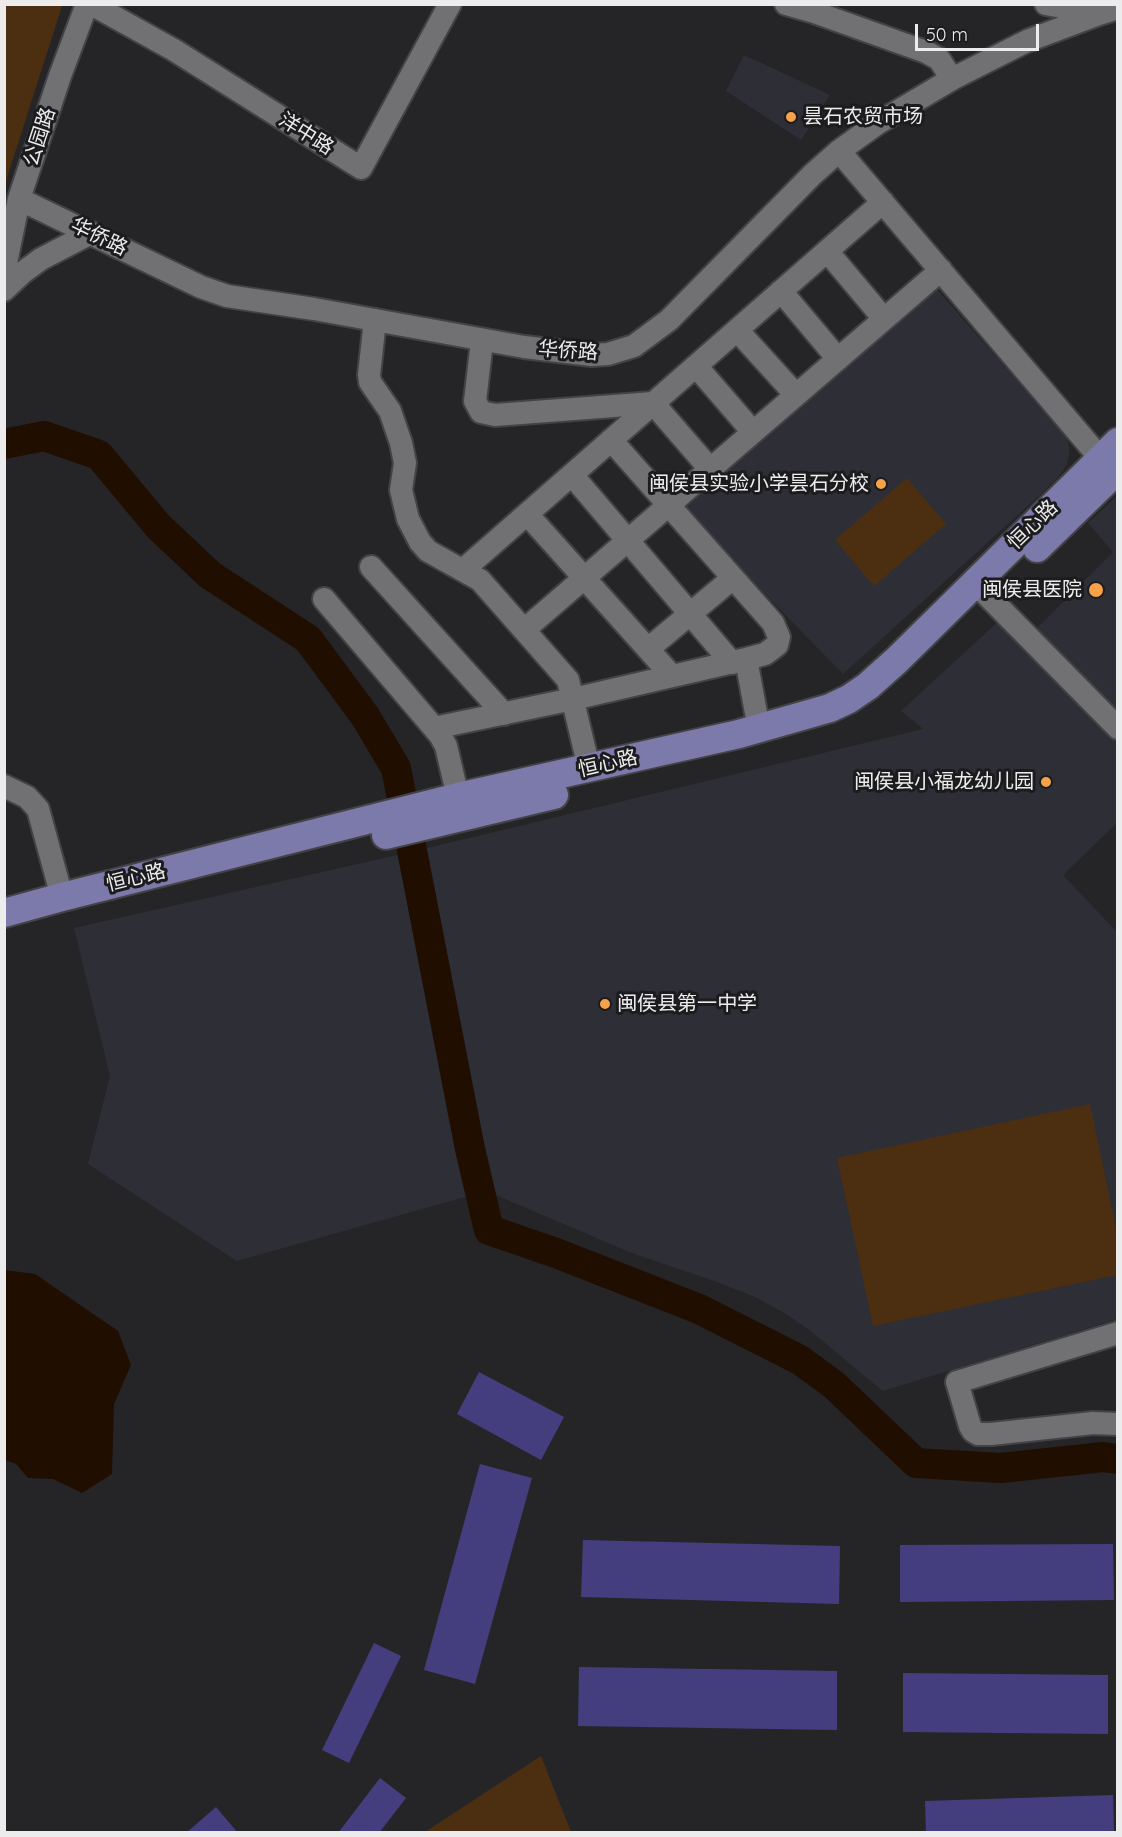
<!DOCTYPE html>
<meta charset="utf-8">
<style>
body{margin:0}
#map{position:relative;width:1122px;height:1837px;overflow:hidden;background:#252528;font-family:Quicksand,sans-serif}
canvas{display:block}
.frame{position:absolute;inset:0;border:6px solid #ececed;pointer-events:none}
.scale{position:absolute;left:915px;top:24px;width:124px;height:27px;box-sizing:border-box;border:3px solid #ececed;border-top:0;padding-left:8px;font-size:18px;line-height:21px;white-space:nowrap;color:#ececed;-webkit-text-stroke:4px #1c1c1e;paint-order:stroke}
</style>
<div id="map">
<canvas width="1122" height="1837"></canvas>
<div class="frame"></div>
<div class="scale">50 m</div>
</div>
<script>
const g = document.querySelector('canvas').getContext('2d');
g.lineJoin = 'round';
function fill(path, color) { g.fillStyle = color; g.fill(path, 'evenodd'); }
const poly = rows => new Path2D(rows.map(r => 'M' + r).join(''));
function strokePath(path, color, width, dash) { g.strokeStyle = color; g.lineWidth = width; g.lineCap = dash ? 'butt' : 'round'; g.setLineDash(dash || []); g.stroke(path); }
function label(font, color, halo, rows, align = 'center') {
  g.font = font + ' Quicksand,"Noto Sans SC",sans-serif'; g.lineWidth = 6; g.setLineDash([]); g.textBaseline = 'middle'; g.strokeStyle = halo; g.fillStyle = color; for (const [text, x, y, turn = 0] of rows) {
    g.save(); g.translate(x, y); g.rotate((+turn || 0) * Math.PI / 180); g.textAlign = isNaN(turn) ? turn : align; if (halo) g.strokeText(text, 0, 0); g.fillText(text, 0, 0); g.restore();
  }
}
fill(poly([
 [744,55,830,95,801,140,726,91],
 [933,285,1066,436,1069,446,1069,456,1066,466,1060,475,1041,494,843,674,683,510],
 [1117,496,1117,713,1036,629,1113,552,1088,523],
 [1001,619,1117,742,1117,823,1063,875,1117,932,1117,1319,883,1391,808,1329,786,1314,757,1298,720,1283,632,1253,486,1191,237,1261,88,1164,110,1076,74,928,411,852,923,729,901,711]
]), '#2e2e36');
fill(poly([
 [59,4,62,6,6,181,4,181,5,5],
 [907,478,946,524,874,586,835,540],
 [1090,1104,1117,1233,1117,1275,873,1326,837,1158],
 [541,1756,571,1832,425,1832]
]), '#4c2f11');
fill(poly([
 [4,1270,35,1274,118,1331,131,1365,114,1404,112,1474,82,1493,53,1479,28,1478,16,1464,5,1460]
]), '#200e00');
strokePath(poly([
 [4,444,44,436,99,455,158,526,210,575,308,639,365,716,396,768,470,1149,489,1230,556,1253,699,1309,800,1360,834,1385,916,1463,1001,1468,1103,1457,1118,1459]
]), '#200e00', 30);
fill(poly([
 [479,1372,564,1417,541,1460,457,1414],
 [480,1464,532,1478,475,1684,424,1670],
 [583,1540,840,1546,839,1604,581,1597],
 [1113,1544,1114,1600,900,1602,900,1545],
 [374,1643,401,1656,349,1763,322,1750],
 [579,1667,837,1671,837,1730,578,1726],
 [903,1673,1108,1675,1108,1734,903,1732],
 [380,1778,406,1798,379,1833,338,1833],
 [1113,1795,1114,1833,926,1833,925,1801],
 [216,1807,238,1833,186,1833]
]), '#443e7f');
const minor = poly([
 [91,4,174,50,361,168,450,4],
 [786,4,814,12,926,52,939,59,952,79],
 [1046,4,1099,14,1118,8],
 [839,151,1101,459],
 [19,199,201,287,227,296,314,309,524,347,592,355,608,354,634,346,669,320,813,174,839,151,878,123,952,79,1027,41,1099,14],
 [827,251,884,319],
 [4,273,19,199,60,76,87,4],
 [4,290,22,273,41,259,91,233],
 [781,291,838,359],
 [375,320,369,375,370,382,390,411,401,443,405,463,401,490,408,519,420,542,428,551,480,580,568,680,589,768],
 [737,330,796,395],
 [482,341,475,401,481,412,495,415,653,403,710,469],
 [696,366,753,432],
 [572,475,732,663],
 [527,514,672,676],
 [371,567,504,714],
 [463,570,883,202],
 [974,582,1118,728],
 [324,599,440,735,446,746,458,797],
 [524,630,941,270],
 [648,649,733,578],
 [746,659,759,729],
 [434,728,573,699,746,659,765,654,777,645,779,637,773,623,611,440],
 [4,786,27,797,38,809,62,897],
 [1118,1333,957,1382,970,1426,973,1431,978,1434,991,1434,1093,1423,1118,1424]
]);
const major = poly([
 [1037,548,1116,471],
 [386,835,554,795],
 [4,913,62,897,458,797,739,734,830,708,849,699,868,686,897,660,1118,442]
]);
strokePath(minor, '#434345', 26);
strokePath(major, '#434345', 32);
strokePath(minor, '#717174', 22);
strokePath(major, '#7c79ab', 28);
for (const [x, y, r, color] of [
 [791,117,6,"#f7a149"],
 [881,484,6,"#f7a149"],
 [1096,590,8,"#f7a149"],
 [1046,782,6,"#f7a149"],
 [605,1004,6,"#f7a149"]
]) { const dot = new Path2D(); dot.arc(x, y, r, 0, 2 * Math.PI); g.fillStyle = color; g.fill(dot); strokePath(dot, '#1c1c1e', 2); }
label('20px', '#ececed', '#1c1c1e', [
 ["昙石农贸市场",803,117,"left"],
 ["闽侯县实验小学昙石分校",869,484],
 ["闽侯县医院",1082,590],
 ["闽侯县小福龙幼儿园",1034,782],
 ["闽侯县第一中学",617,1004,"left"]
], 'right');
label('20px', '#ececed', '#1c1c1e', [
 ["洋中路",306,134,32],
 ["公园路",40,137,-72],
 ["华侨路",99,237,26],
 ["华侨路",568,351,4],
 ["恒心路",1033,525,-44],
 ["恒心路",608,764,-13],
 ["恒心路",136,878,-14]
]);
</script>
